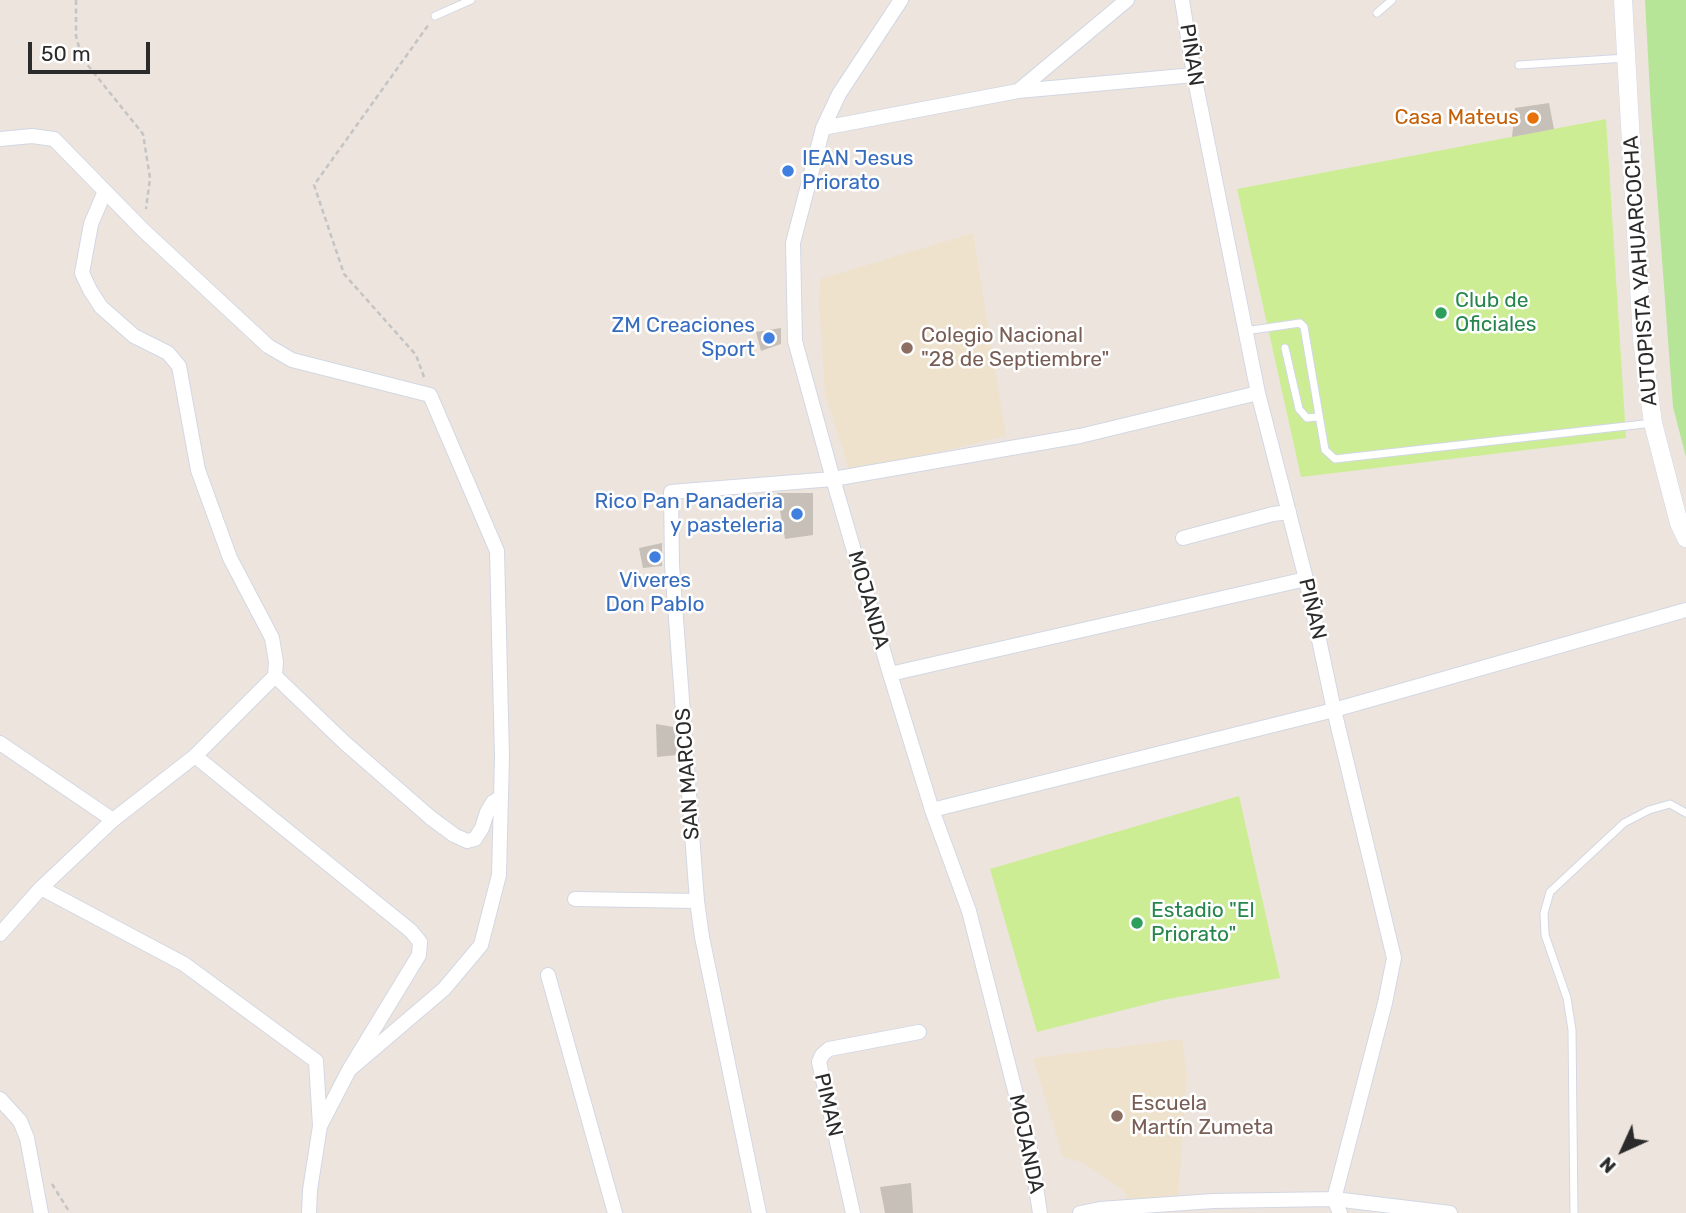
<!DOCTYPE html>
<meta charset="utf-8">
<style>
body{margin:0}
#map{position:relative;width:1686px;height:1213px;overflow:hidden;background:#ede5dd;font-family:Rubik,sans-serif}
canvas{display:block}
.north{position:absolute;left:1588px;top:1115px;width:70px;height:70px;-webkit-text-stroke:5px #fff;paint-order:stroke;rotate:225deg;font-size:19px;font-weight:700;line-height:28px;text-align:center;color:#2b2b2b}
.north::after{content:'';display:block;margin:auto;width:24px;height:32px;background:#2b2b2b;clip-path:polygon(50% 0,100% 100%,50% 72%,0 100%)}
.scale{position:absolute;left:28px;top:42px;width:122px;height:32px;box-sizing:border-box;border:4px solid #2b2b2b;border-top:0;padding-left:9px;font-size:21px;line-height:24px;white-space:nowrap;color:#2b2b2b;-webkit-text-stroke:5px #fff;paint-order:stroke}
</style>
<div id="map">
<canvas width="1686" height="1213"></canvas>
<div class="north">N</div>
<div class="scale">50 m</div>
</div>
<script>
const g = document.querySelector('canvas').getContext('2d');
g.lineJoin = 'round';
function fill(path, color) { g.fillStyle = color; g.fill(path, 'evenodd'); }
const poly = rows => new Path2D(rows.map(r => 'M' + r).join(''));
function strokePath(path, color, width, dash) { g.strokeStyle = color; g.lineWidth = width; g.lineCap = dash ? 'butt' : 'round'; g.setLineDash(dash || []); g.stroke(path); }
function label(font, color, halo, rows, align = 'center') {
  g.font = font + ' Rubik,sans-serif'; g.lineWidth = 5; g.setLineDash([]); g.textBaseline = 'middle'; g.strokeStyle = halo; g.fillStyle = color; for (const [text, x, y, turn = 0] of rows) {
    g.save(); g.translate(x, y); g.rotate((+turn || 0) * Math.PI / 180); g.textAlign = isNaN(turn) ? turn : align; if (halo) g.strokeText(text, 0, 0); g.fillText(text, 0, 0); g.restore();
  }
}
fill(poly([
 [973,233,1006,436,850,473,825,393,819,303,820,279],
 [1182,1039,1187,1075,1178,1201,1129,1205,1125,1192,1084,1163,1063,1157,1033,1058]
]), '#efe2cc');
fill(poly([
 [1645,0,1686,0,1686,457,1673,407,1651,112]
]), '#b7e598');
fill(poly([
 [1606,119,1626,438,1301,477,1237,189],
 [1239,796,1280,978,1163,1000,1037,1032,990,869]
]), '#cced94');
fill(poly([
 [1549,103,1554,129,1512,137,1515,108],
 [781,328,781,344,761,351,756,332],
 [777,493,813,493,813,535,785,539],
 [662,543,662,566,643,568,639,548],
 [656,724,674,727,677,755,657,757],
 [911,1183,913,1213,885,1213,880,1187]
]), '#c6c0b8');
const service = poly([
 [1377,13,1392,0],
 [435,16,471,0],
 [1519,65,1626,58],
 [1245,331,1300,323,1304,327,1325,450,1335,459,1653,423],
 [1285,348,1299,409,1307,418,1318,417],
 [1574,1213,1572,1030,1567,998,1545,935,1544,913,1550,892,1624,823,1649,810,1670,804,1686,813]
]);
const minor = poly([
 [901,0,839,94,823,128,793,243,795,341,833,479,890,674,932,810,969,911,1030,1149,1040,1213],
 [1182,0,1194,75,1258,393,1306,579,1334,710,1394,958,1385,1003,1334,1199,1340,1213],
 [1018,91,1194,75],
 [823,128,1018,91,1127,0],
 [0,139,32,136,54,139,143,230,268,346,292,360,430,395,497,551,502,757,499,875,481,945,444,989,349,1070],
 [1183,538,1273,514,1289,512],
 [890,674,1306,579],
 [275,676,345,743,431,818,454,835,467,841,475,839,482,828,487,812,493,802,500,798],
 [0,743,113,820],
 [195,756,411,931,420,942,419,955,349,1070,320,1126],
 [932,810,1334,710,1686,610],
 [41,888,184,964,316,1061,320,1126,310,1190,309,1213],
 [575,899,697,901],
 [0,934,41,888,113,820,195,756,275,676,276,662,272,638,230,558,198,470,179,366,168,353,134,336,101,307,90,290,82,273,91,224,105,191],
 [548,975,615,1213],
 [0,1099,20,1121,27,1138,41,1213],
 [759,1213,702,937,697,901,672,565,671,492,833,479,1080,436,1258,393],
 [853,1213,819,1062,822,1055,829,1049,919,1032],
 [1080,1213,1100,1209,1213,1201,1334,1199,1450,1213]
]);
const tertiary = poly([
 [1623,0,1642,339,1653,423,1679,523,1686,538]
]);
strokePath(service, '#d2d7e4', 9);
strokePath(minor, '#d2d7e4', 16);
strokePath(tertiary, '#d2d7e4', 19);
strokePath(poly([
 [76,0,76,36,82,58,143,134,150,178,146,209],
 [424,377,416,355,344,274,314,185,429,24],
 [52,1184,70,1213]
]), '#c4c4c4', 2.5, [5, 3.5]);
strokePath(service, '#fff', 7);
strokePath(minor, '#fff', 14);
strokePath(tertiary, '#fff', 18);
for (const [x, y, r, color] of [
 [1533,118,7,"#e8710a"],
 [788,171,7,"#3f7fe0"],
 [1441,313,7,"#2e9e5b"],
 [769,338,7,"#3f7fe0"],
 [907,348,7,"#8d6e63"],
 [797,514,7,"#3f7fe0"],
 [655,557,7,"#3f7fe0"],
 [1137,923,7,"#2e9e5b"],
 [1117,1116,7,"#8d6e63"]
]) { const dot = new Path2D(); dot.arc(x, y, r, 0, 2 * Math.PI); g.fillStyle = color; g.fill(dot); strokePath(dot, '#fff', 2.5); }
label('21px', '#2b2b2b', '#fff', [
 ["PIÑAN",1191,55,81],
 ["AUTOPISTA YAHUARCOCHA",1641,271,-94],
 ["MOJANDA",868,600,74],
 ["PIÑAN",1312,609,77],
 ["SAN MARCOS",688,774,-94],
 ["PIMAN",828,1105,77],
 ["MOJANDA",1026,1144,78]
]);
label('21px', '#c56008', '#fff', [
 ["Casa Mateus",1519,118]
], 'right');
label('21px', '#366cbe', '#fff', [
 ["IEAN Jesus",802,159,"left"],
 ["Priorato",802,183,"left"],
 ["ZM Creaciones",755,326],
 ["Sport",755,350],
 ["Rico Pan Panaderia",783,502],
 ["y pasteleria",783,526],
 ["Viveres",655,581,"center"],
 ["Don Pablo",655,605,"center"]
], 'right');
label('21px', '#27864d', '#fff', [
 ["Club de",1455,301],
 ["Oficiales",1455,325],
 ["Estadio \"El",1151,911],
 ["Priorato\"",1151,935]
], 'left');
label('21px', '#785e54', '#fff', [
 ["Colegio Nacional",921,336],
 ["\"28 de Septiembre\"",921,360],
 ["Escuela",1131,1104],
 ["Martín Zumeta",1131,1128]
], 'left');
</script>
